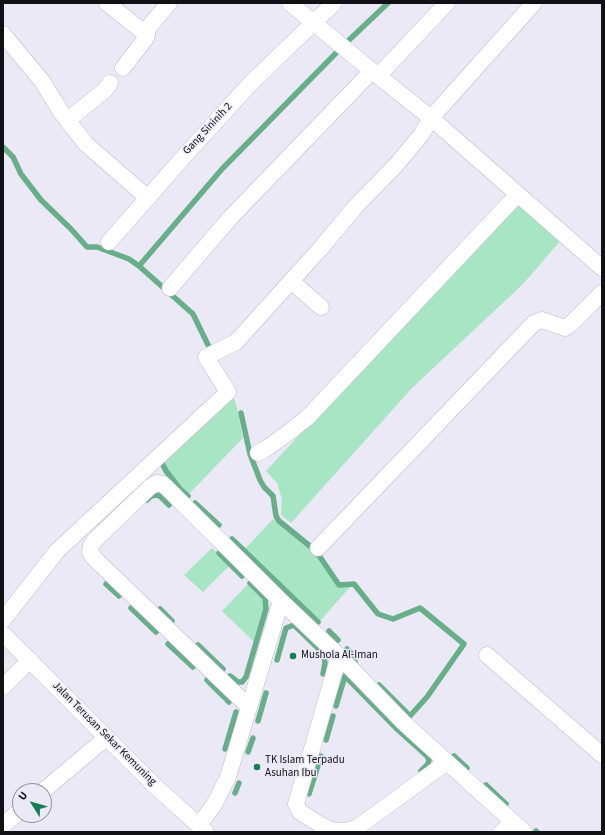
<!DOCTYPE html>
<style>
body{margin:0}
#map{position:relative;width:605px;height:835px;overflow:hidden;background:#ebe9f6;font-family:"Source Sans 3",sans-serif}
canvas{display:block}
.frame{position:absolute;inset:0;border:4px solid #111014;pointer-events:none}
.north{position:absolute;left:12px;top:783px;width:40px;height:40px;box-sizing:border-box;background:#ebe9f6;border:1px solid #94929c;border-radius:50%;rotate:307deg;font-size:11px;font-weight:700;line-height:16px;text-align:center;color:#111014}
.north::after{content:'';display:block;margin:auto;width:14px;height:18px;background:#187c55;clip-path:polygon(50% 0,100% 100%,50% 72%,0 100%)}
</style>
<div id="map">
<canvas width="605" height="835"></canvas>
<div class="frame"></div>
<div class="north">U</div>
</div>
<script>
const g = document.querySelector('canvas').getContext('2d');
g.lineJoin = 'round';
function fill(path, color) { g.fillStyle = color; g.fill(path, 'evenodd'); }
const poly = rows => new Path2D(rows.map(r => 'M' + r).join(''));
function strokePath(path, color, width, dash) { g.strokeStyle = color; g.lineWidth = width; g.lineCap = dash ? 'butt' : 'round'; g.setLineDash(dash || []); g.stroke(path); }
function label(font, color, halo, rows, align = 'center') {
  g.font = font + ' "Source Sans 3",sans-serif'; g.lineWidth = 3; g.setLineDash([]); g.textBaseline = 'middle'; g.strokeStyle = halo; g.fillStyle = color; for (const [text, x, y, turn = 0] of rows) {
    g.save(); g.translate(x, y); g.rotate((+turn || 0) * Math.PI / 180); g.textAlign = isNaN(turn) ? turn : align; if (halo) g.strokeText(text, 0, 0); g.fillText(text, 0, 0); g.restore();
  }
}
fill(poly([
 [516,201,561,240,523,284,412,388,291,523,281,515,282,499,277,483,266,471],
 [233,395,237,408,243,438,188,495,168,471,163,461],
 [273,519,314,552,338,587,351,586,320,621,245,549],
 [212,548,230,565,203,592,184,575],
 [249,583,262,596,266,605,255,643,222,611]
]), '#a7e5c4');
strokePath(poly([
 [348,41,388,3],
 [3,147,13,157,21,174,41,200,71,229,87,247,97,247,129,259,139,266,193,314,211,351],
 [139,266,222,169,339,50],
 [241,413,250,454,260,480,264,487,273,496,276,516,279,521,316,551,339,585,354,584,378,614,393,619,420,608,464,644,427,697,410,716,379,685],
 [161,461,166,471,180,489,188,496],
 [147,500,151,496,156,495,160,496,169,505],
 [195,503,219,525],
 [232,539,318,622],
 [219,553,242,576],
 [106,584,119,596],
 [131,608,156,632],
 [160,609,172,621],
 [329,631,338,640],
 [168,644,193,667],
 [198,645,223,669],
 [347,649,351,653,351,658,355,662],
 [277,660,286,628,294,625,323,653,325,663,323,674],
 [230,676,238,682,242,682,246,677,266,609,265,598,250,583],
 [207,680,224,697],
 [227,700,229,702],
 [336,706,345,676,398,730,427,756,429,760,428,764,421,771],
 [258,721,266,693],
 [326,740,333,716],
 [225,749,236,712],
 [248,752,253,738],
 [454,756,467,768],
 [486,785,506,804],
 [235,793,239,783],
 [309,794,321,756],
 [536,831,537,832]
]), '#68ae8b', 5.5);
const street = poly([
 [107,3,147,35],
 [290,3,372,71,431,118,602,268],
 [3,34,42,81,61,112,86,144,148,198],
 [123,68,146,38,148,28,169,3],
 [378,76,447,3],
 [68,120,105,90,110,83],
 [109,242,187,153,251,83,334,3],
 [291,281,321,307],
 [170,288,230,218,372,71],
 [258,453,264,450,288,433,308,417,518,194],
 [318,548,534,323,542,320,565,328,572,323,602,293],
 [3,620,57,551,228,392,206,357,236,342,320,249,356,206,396,165,421,135,431,118,534,3],
 [3,634,155,786,206,832],
 [487,655,602,755],
 [339,656,296,804,300,812,324,827,335,831,346,831,358,827,447,762],
 [3,687,30,660],
 [249,707,94,558,90,552,91,546,94,541,150,487,157,483,163,484,169,490,281,601,339,656,404,723,524,832],
 [43,791,106,738],
 [3,825,20,811],
 [199,825,214,805,228,777,281,601],
 [502,832,513,822]
]);
strokePath(street, '#bebcc8', 17);
strokePath(street, '#fff', 16);
for (const [x, y, r, color] of [
 [293,656,4,"#187c55"],
 [257,767,4,"#187c55"]
]) { const dot = new Path2D(); dot.arc(x, y, r, 0, 2 * Math.PI); g.fillStyle = color; g.fill(dot); strokePath(dot, '#ebe9f6', 1.5); }
label('11px', '#111014', '#ebe9f6', [
 ["Gang Sininih 2",208,129,-47],
 ["Jalan Terusan Sekar Kemuning",104,734,45]
]);
label('11px', '#111014', '#ebe9f6', [
 ["Mushola Al-Iman",301,656],
 ["TK Islam Terpadu",265,761],
 ["Asuhan Ibu",265,774]
], 'left');
</script>
